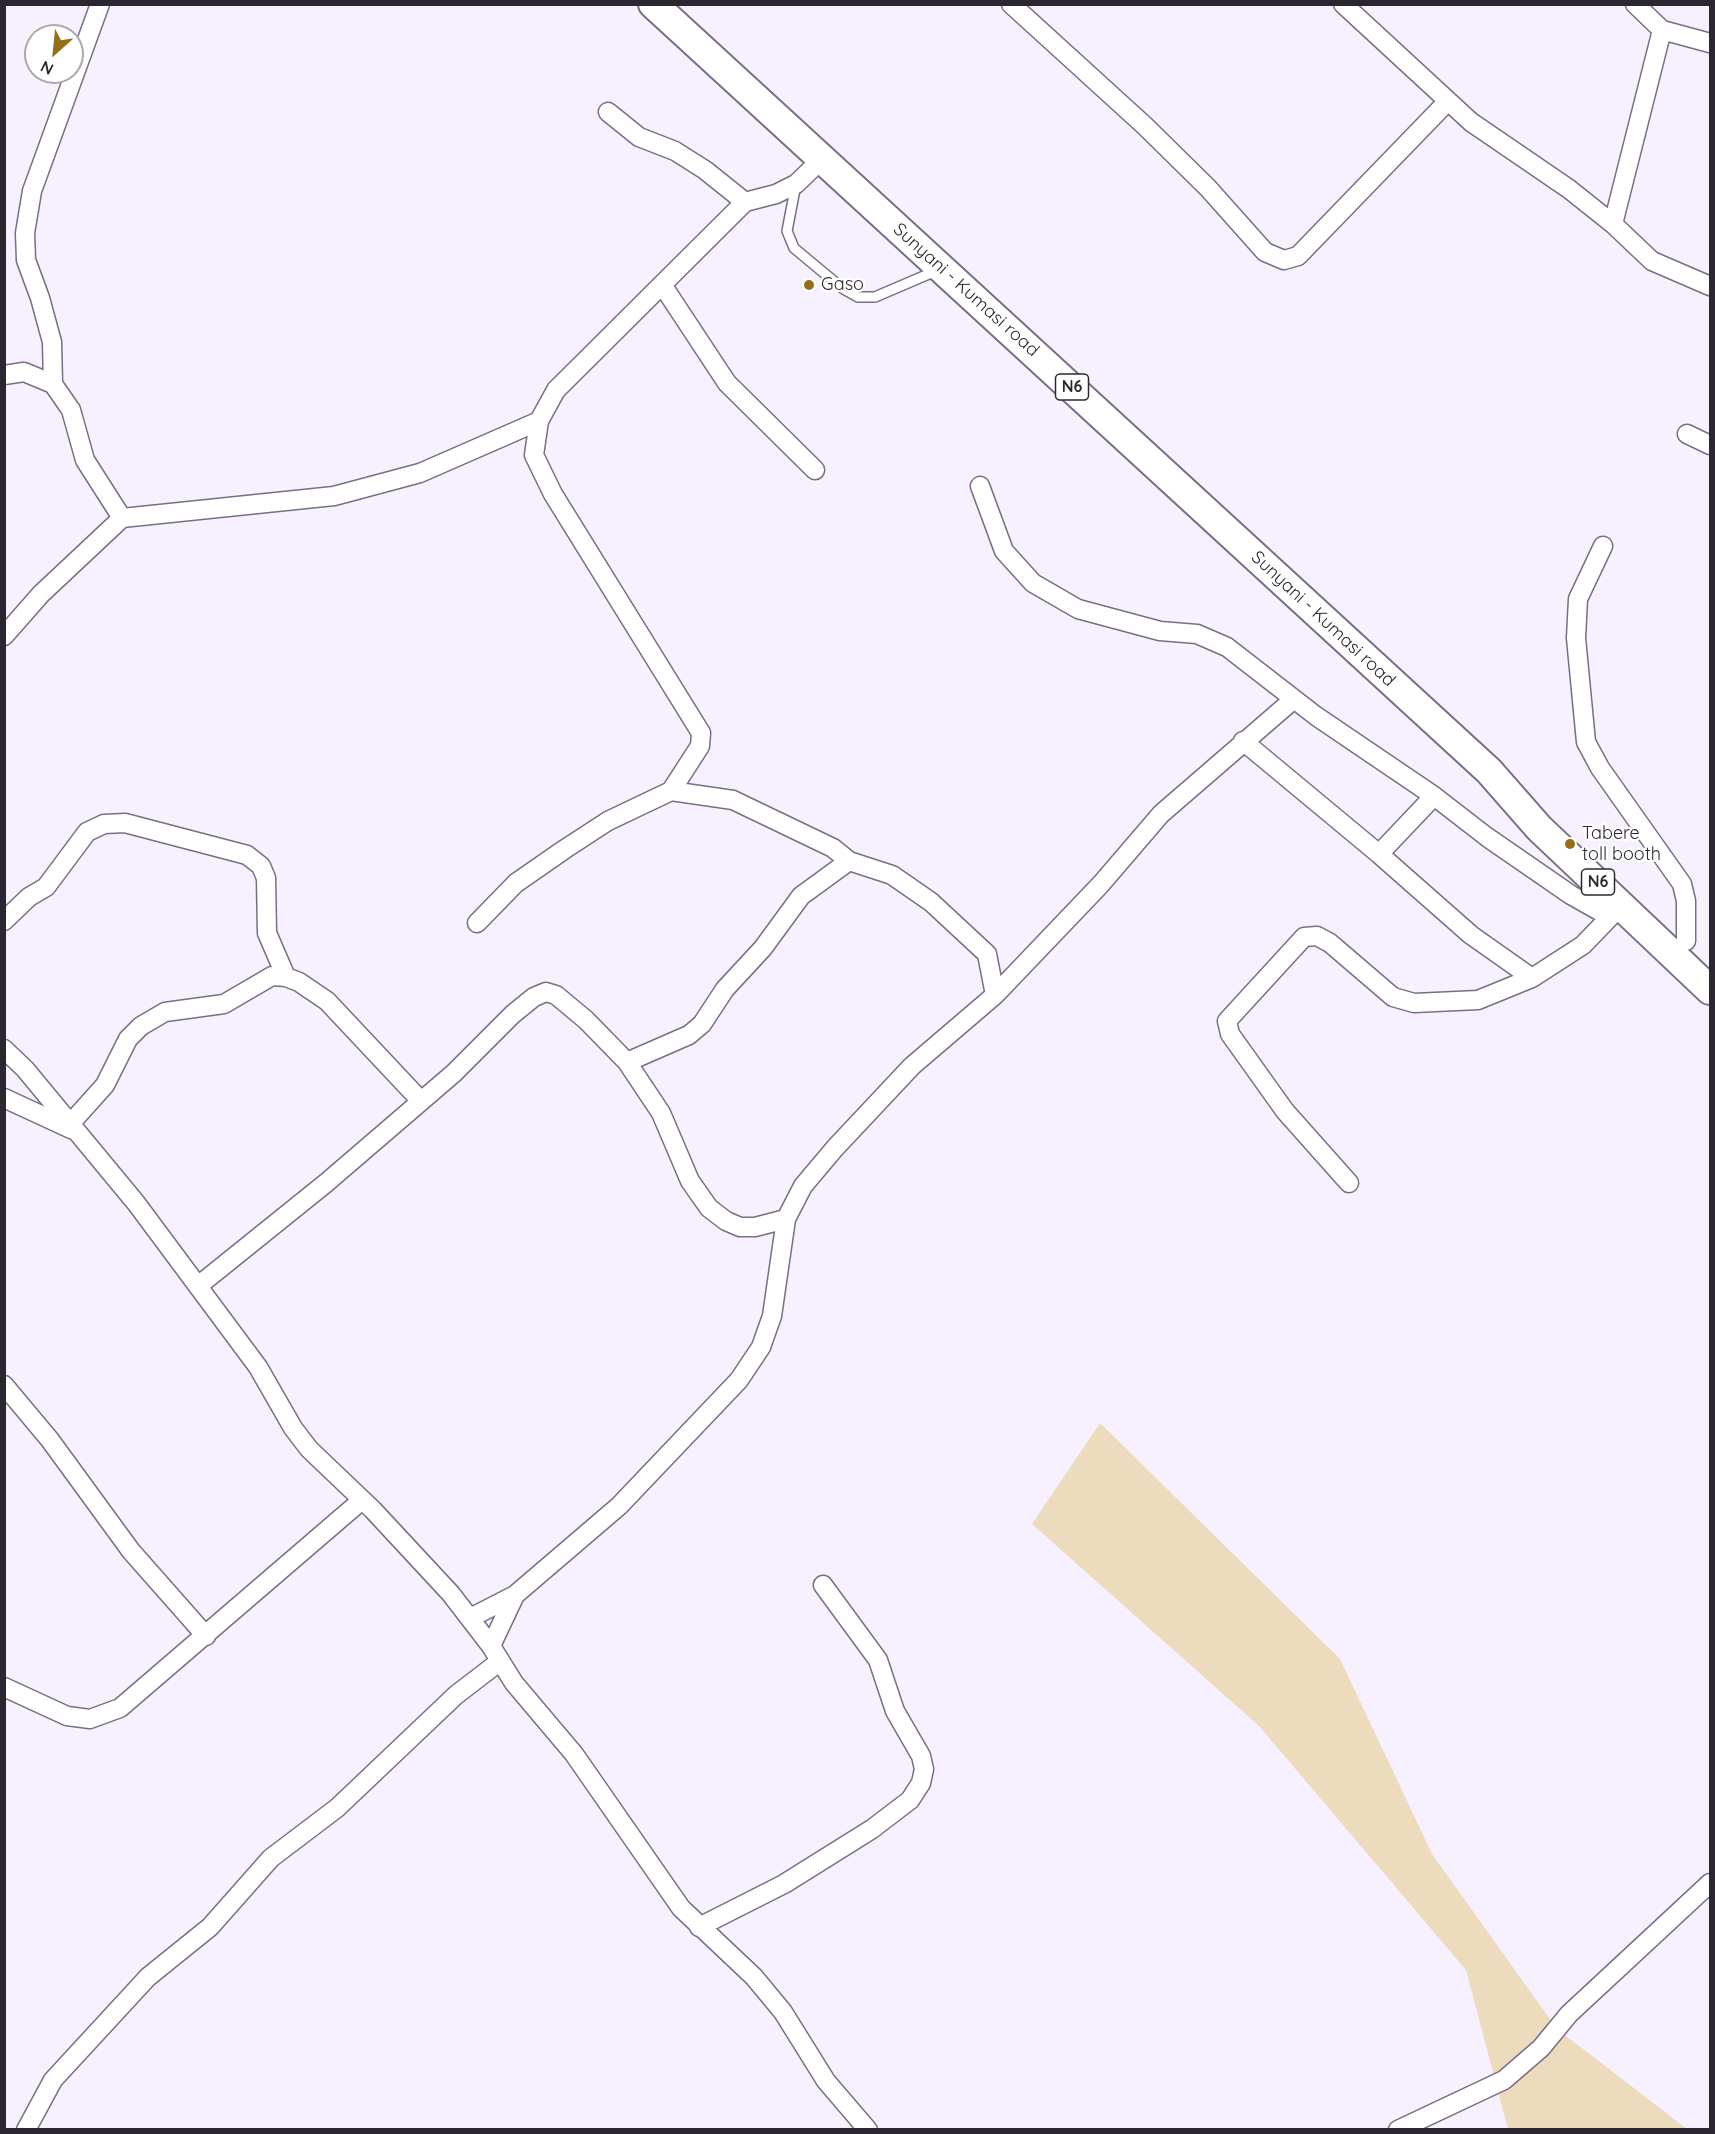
<!DOCTYPE html>
<style>
body{margin:0}
#map{position:relative;width:1715px;height:2134px;overflow:hidden;background:#f6f0ff;font-family:Quicksand,sans-serif}
canvas{display:block}
.frame{position:absolute;inset:0;border:6px solid #2b2730;pointer-events:none}
.north{position:absolute;left:24px;top:24px;width:60px;height:60px;box-sizing:border-box;background:#fff;border:2px solid #aaa9ac;border-radius:50%;rotate:207deg;font-size:16px;font-weight:700;line-height:24px;text-align:center;color:#2b2730}
.north::after{content:'';display:block;margin:auto;width:21px;height:27px;background:#956f18;clip-path:polygon(50% 0,100% 100%,50% 72%,0 100%)}
</style>
<div id="map">
<canvas width="1715" height="2134"></canvas>
<div class="frame"></div>
<div class="north">N</div>
</div>
<script>
const g = document.querySelector('canvas').getContext('2d');
g.lineJoin = 'round';
function fill(path, color) { g.fillStyle = color; g.fill(path, 'evenodd'); }
const poly = rows => new Path2D(rows.map(r => 'M' + r).join(''));
function strokePath(path, color, width, dash) { g.strokeStyle = color; g.lineWidth = width; g.lineCap = dash ? 'butt' : 'round'; g.setLineDash(dash || []); g.stroke(path); }
function label(font, color, halo, rows, align = 'center') {
  g.font = font + ' Quicksand,sans-serif'; g.lineWidth = 4.5; g.setLineDash([]); g.textBaseline = 'middle'; g.strokeStyle = halo; g.fillStyle = color; for (const [text, x, y, turn = 0] of rows) {
    g.save(); g.translate(x, y); g.rotate((+turn || 0) * Math.PI / 180); g.textAlign = isNaN(turn) ? turn : align; if (halo) g.strokeText(text, 0, 0); g.fillText(text, 0, 0); g.restore();
  }
}
fill(poly([
 [1100,1423,1340,1659,1432,1854,1557,2029,1687,2129,1508,2129,1466,1970,1259,1726,1032,1524]
]), '#eddbbd');
const service = poly([
 [796,184,787,231,794,248,842,288,858,297,875,297,938,270]
]);
const minor = poly([
 [1011,4,1145,126,1208,188,1265,252,1284,260,1298,256,1448,101],
 [1343,4,1471,122,1569,189,1613,224,1652,261,1710,286],
 [1662,30,1710,43],
 [608,112,639,137,675,151,705,170,745,202,776,194,796,184,821,160],
 [1613,224,1662,30,1635,4],
 [663,286,727,383,815,470],
 [4,375,24,372,53,384,71,410,85,460,122,518,41,594,4,636],
 [53,384,52,342,40,298,26,260,25,233,32,191,100,4],
 [1687,434,1710,445],
 [980,486,1004,551,1033,583,1078,609,1160,631,1197,634,1227,647,1316,716,1434,796,1487,837,1571,895,1610,917,1622,904],
 [122,518,334,496,420,473,539,421],
 [1603,546,1578,599,1576,638,1586,742,1600,768,1682,884,1686,901,1686,941],
 [1243,741,1379,854,1471,935,1532,978,1583,945,1610,917],
 [671,791,700,746,701,733,553,494,534,455,539,421,556,390,745,202],
 [1379,854,1434,796],
 [4,921,29,897,46,887,87,832,104,824,125,823,247,855,261,866,266,878,267,933,286,977],
 [477,923,516,883,565,849,608,821,671,791,733,800,833,848,849,861],
 [4,1049,25,1069,136,1203,258,1367,293,1428,309,1449,373,1510,451,1594,491,1646,514,1683,574,1754,681,1908,754,1977,783,2012,826,2081,868,2130],
 [627,1062,689,1035,702,1024,725,989,763,948,801,896,849,861,892,875,931,902,987,954,995,995],
 [4,1098,71,1129],
 [70,1124,105,1085,128,1039,141,1026,165,1012,224,1004,272,976,286,977,299,982,327,1001,421,1101],
 [1349,1183,1285,1111,1230,1034,1227,1021,1304,937,1317,936,1330,943,1393,997,1414,1003,1478,1000,1532,978],
 [198,1286,326,1183,454,1073,513,1014,534,997,546,992,556,995,586,1020,627,1062,661,1113,690,1181,709,1208,726,1221,740,1227,755,1227,786,1219],
 [4,1385,50,1440,131,1551,206,1636],
 [470,1618,515,1595,619,1506,739,1380,761,1347,772,1316,786,1219,803,1186,835,1148,912,1066,995,995,1101,884,1161,814,1294,699],
 [491,1646,515,1595],
 [4,1687,67,1716,90,1719,120,1708,362,1500],
 [699,1927,784,1884,872,1829,910,1800,921,1783,924,1769,921,1756,895,1711,878,1660,823,1585],
 [26,2130,53,2080,148,1977,210,1927,271,1858,337,1808,456,1695,499,1662],
 [1398,2130,1504,2080,1541,2048,1569,2014,1710,1883]
]);
const primary = poly([
 [653,4,1489,771,1539,828,1710,990]
]);
strokePath(service, '#786f84', 12);
strokePath(minor, '#786f84', 21);
strokePath(primary, '#786f84', 32);
strokePath(service, '#fff', 9);
strokePath(minor, '#fff', 18);
strokePath(primary, '#fff', 28);
for (const [x, y, r, color] of [
 [809,285,6,"#956f18"],
 [1570,844,6,"#956f18"]
]) { const dot = new Path2D(); dot.arc(x, y, r, 0, 2 * Math.PI); g.fillStyle = color; g.fill(dot); strokePath(dot, '#fff', 2); }
for (const [x, y, w] of [
 [1072,387,33],
 [1598,882,33]
]) { const box = new Path2D(); box.roundRect(x - w / 2, y - 13, w, 26, 4.5); g.fillStyle = '#fff'; g.fill(box); strokePath(box, '#2b2730', 1.5); }
label('bold 16px', '#2b2730', null, [
 ["N6",1072,387],
 ["N6",1598,882]
]);
label('18px', '#2b2730', '#fff', [
 ["Gaso",821,285],
 ["Tabere",1582,834],
 ["toll booth",1582,855]
], 'left');
label('18px', '#2b2730', '#fff', [
 ["Sunyani - Kumasi road",966,290,42],
 ["Sunyani - Kumasi road",1323,619,43]
]);
</script>
